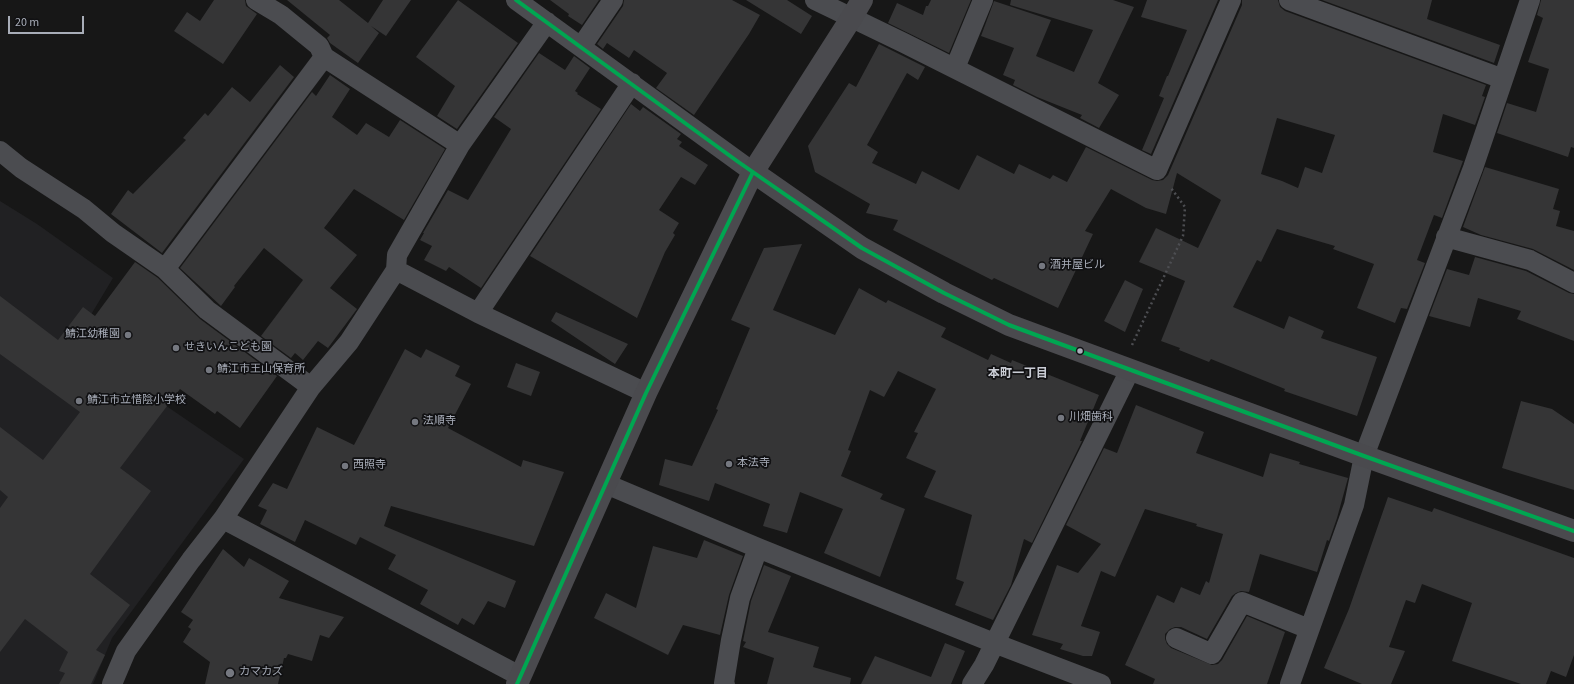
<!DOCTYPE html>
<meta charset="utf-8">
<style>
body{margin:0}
#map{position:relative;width:1574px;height:684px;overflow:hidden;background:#171717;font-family:"Source Sans 3",sans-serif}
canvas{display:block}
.scale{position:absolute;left:8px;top:16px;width:76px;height:18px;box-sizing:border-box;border:2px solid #a8adb8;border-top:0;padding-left:5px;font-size:12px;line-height:14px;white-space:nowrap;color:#a8adb8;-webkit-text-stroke:3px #111113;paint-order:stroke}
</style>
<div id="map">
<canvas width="1574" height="684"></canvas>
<div class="scale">20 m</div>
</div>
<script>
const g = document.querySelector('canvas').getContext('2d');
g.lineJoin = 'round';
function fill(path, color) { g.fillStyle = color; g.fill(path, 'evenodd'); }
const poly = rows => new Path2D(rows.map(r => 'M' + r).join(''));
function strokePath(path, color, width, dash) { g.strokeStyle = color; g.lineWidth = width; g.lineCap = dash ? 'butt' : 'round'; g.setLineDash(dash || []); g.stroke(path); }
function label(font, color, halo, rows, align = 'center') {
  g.font = font + ' "Source Sans 3","Noto Sans JP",sans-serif'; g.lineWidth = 3.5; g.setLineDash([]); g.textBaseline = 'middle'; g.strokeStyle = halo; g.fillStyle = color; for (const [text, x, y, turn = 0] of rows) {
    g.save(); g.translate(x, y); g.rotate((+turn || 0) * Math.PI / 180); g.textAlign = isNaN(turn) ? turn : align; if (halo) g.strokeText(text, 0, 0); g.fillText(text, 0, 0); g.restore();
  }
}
fill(poly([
 [0,201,37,224,113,278,74,343,244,459,112,638,93,684,0,684]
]), '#212123');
fill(poly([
 [214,0,245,0,246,6,257,14,223,64,174,31,187,12,200,21],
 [287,0,339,0,368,23,383,0,411,0,386,36,371,26,379,33,358,63,330,43,327,38,330,35],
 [458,0,518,43,457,129,437,116,455,86,416,57],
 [550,0,599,0,582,25,568,16,569,14],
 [624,0,732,0,760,15,749,34,694,115,656,88,667,73,634,50,629,58,607,43,603,49,597,44,623,6],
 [746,0,787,0,812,16,801,34],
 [931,0,971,0,949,53,888,23,897,3,923,15,926,6,928,6],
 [1011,0,1113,0,1134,7,1098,83,1119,95,1099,128,1080,118,1082,115,1037,97,1013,85,1015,80,1003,75,1014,48,981,36,994,1,1051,20,1036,56,1074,72,1093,30,1010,5],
 [1147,0,1218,0,1151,154,1142,150,1164,98,1159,96,1167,76,1168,76,1187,30,1141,17],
 [1242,0,1278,0,1280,7,1285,11,1486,85,1482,96,1485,97,1475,125,1443,114,1433,152,1463,161,1442,218,1434,215,1417,260,1425,263,1407,309,1401,308,1395,323,1357,308,1374,264,1333,249,1335,246,1277,229,1261,262,1257,260,1233,307,1284,329,1289,316,1324,331,1321,338,1377,357,1357,416,1284,391,1285,389,1211,359,1209,362,1179,350,1180,348,1161,341,1185,281,1139,262,1156,228,1198,248,1221,200,1177,173,1166,214,1146,208,1111,189,1085,231,1093,234,1058,308,994,278,992,280,893,230,898,220,866,213,870,204,815,172,808,146,849,83,856,87,879,44,925,67,918,80,907,73,867,145,878,152,872,163,916,184,922,171,959,190,977,155,1014,174,1019,164,1050,179,1053,175,1067,182,1086,147,1152,180,1157,181,1163,180,1168,175,1242,5],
 [1277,118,1335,135,1322,173,1305,167,1298,188,1282,181,1261,174],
 [1322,0,1432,0,1427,19,1500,45,1494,63],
 [1541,0,1574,0,1574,148,1571,147,1568,157,1497,133,1507,103,1536,112,1549,69,1528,62,1543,18,1537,15],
 [539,53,565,70,574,56,590,68,575,91,578,93,577,94,601,109,481,288,449,267,446,271,424,260,432,246,420,240,424,233,423,233,448,190,468,200,511,129,494,117],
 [280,65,294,77,162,253,111,214,128,190,133,194,186,140,183,138,205,113,208,116,232,87,250,102],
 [330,75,350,89,332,117,357,135,366,123,389,137,400,120,445,149,404,220,354,189,324,228,357,255,330,288,357,309,328,348,318,341,303,360,295,353,291,358,261,336,303,280,264,248,234,286,235,287,221,306,180,268,312,92,316,96],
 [631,104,640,111,643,107,681,134,677,139,682,142,679,146,708,165,695,185,681,177,659,210,679,223,673,233,675,235,665,252,637,318,530,256],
 [1485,167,1559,189,1553,209,1560,211,1556,226,1574,231,1574,270,1533,249,1481,235,1463,227],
 [802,244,773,310,835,335,859,288,886,303,888,300,946,328,941,337,988,360,991,354,1011,363,1012,360,1099,395,1080,441,1082,441,1032,543,1024,539,1011,585,993,620,955,605,964,582,956,579,972,515,924,497,936,471,906,458,918,433,914,432,936,389,898,371,884,397,870,390,848,450,851,451,841,476,883,494,880,499,905,509,880,577,824,553,843,509,800,492,787,533,763,526,770,504,715,483,709,501,659,485,665,459,692,466,718,410,716,409,750,328,731,320,764,248],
 [1475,257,1526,271,1569,293,1574,294,1574,341,1517,319,1521,311,1478,298,1470,327,1429,316,1447,269,1469,275],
 [135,262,158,278,200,319,277,376,240,428,217,411,215,414,180,389,120,468,151,491,90,574,130,605,96,650,105,655,91,684,59,684,65,673,59,671,68,652,25,619,0,652,0,508,8,497,0,490,0,427,43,460,80,412,0,354,0,296,58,340,83,307,95,316],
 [1125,280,1143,289,1125,332,1104,321],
 [556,312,628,344,615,364,551,321],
 [405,349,421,358,426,349,460,366,455,376,471,384,448,428,521,467,523,460,564,472,534,546,391,506,384,526,516,581,505,608,488,601,474,625,462,618,458,625,420,604,428,590,388,569,396,555,360,537,356,545,305,520,295,542,260,524,267,510,258,506,273,483,287,489,317,427,354,445],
 [516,363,540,372,531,396,507,387],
 [1521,401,1552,409,1574,424,1574,490,1502,468],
 [1136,405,1204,432,1196,453,1263,477,1270,453,1300,462,1299,464,1348,478,1337,518,1329,541,1327,540,1317,572,1260,554,1249,592,1241,591,1236,593,1232,596,1207,639,1181,627,1175,627,1170,629,1165,634,1165,639,1167,644,1171,648,1212,665,1218,664,1222,660,1247,616,1285,632,1267,684,1153,684,1155,679,1125,665,1157,595,1174,603,1181,587,1200,595,1206,581,1209,583,1223,534,1196,526,1197,524,1145,509,1115,577,1101,571,1081,626,1100,632,1092,656,1083,656,1060,649,1063,644,1032,635,1057,565,1078,573,1101,544,1066,525,1104,448,1117,453],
 [1388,497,1432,512,1434,508,1574,558,1574,655,1566,677,1551,671,1546,684,1521,684,1452,661,1472,603,1422,584,1415,603,1406,600,1389,647,1405,651,1391,684,1362,684,1324,668,1349,609],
 [704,540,743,556,729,595,720,635,683,625,668,655,594,618,606,593,636,608,653,546,697,558],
 [223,549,244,567,249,558,289,581,279,598,344,617,329,638,320,635,312,661,288,654,286,658,284,658,278,684,205,684,210,662,183,642,191,629,188,627,193,620,181,612],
 [764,565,791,576,768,632,819,647,813,667,851,678,850,684,767,684,774,658,743,647,746,642,743,641,751,601],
 [945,643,965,651,951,684,861,684,875,656,931,677]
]), '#353536');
strokePath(poly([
 [1132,345,1183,236,1185,207,1171,188]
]), '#4d4e52', 2.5, [2, 3]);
strokePath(poly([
 [256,0,281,15,319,46,324,57,460,145],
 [516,0,753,172],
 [815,0,904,43,1157,170,1231,0],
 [1289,0,1503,79],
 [581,47,613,0],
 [955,68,983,0],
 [0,151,21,168,84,209,113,233,165,269,207,310,311,387],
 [1446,237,1530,260,1574,283],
 [165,269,324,57],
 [396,270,478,313,646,393],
 [478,313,632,83],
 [606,484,758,548,994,643,1101,684],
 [223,519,520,676],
 [1176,638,1212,654,1242,602,1309,629],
 [112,684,126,651,191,560,223,519,311,387,349,342,396,270,397,255,460,145,547,22],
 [725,684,724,683,731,640,740,598,758,548],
 [972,684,984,665,1130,370],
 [1290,684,1354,505,1364,456,1473,168,1530,0]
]), '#4b4c50', 20);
strokePath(poly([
 [753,172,862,248,944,293,1009,325,1364,456,1574,531],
 [517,684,646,393,753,172,852,17,862,0]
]), '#4a4a4e', 22);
strokePath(poly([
 [516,0,737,161,862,248,944,293,1009,325,1364,456,1574,531],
 [517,684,646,393,753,172]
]), '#00a651', 4);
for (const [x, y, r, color] of [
 [1042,266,4,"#757880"],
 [128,335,4,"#757880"],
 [176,348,4,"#757880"],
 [1080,351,3.5,"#a8adb8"],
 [209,370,4,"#757880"],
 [79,401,4,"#757880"],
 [1061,418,4,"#757880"],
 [415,422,4,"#757880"],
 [729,464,4,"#757880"],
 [345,466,4,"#757880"],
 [230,673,5,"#757880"]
]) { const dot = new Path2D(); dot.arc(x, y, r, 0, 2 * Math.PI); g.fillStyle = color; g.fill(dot); strokePath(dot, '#111113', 1.5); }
label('11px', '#a8adb8', '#111113', [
 ["酒井屋ビル",1050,266],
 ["鯖江幼稚園",120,335,"right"],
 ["せきいんこども園",184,348],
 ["鯖江市王山保育所",217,370],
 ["鯖江市立惜陰小学校",87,401],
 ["川畑歯科",1069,418],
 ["法順寺",423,422],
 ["本法寺",737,464],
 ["西照寺",353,466],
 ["カマカズ",239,673]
], 'left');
label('bold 12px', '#c9ccd4', '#111113', [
 ["本町一丁目",1018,374]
]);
</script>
